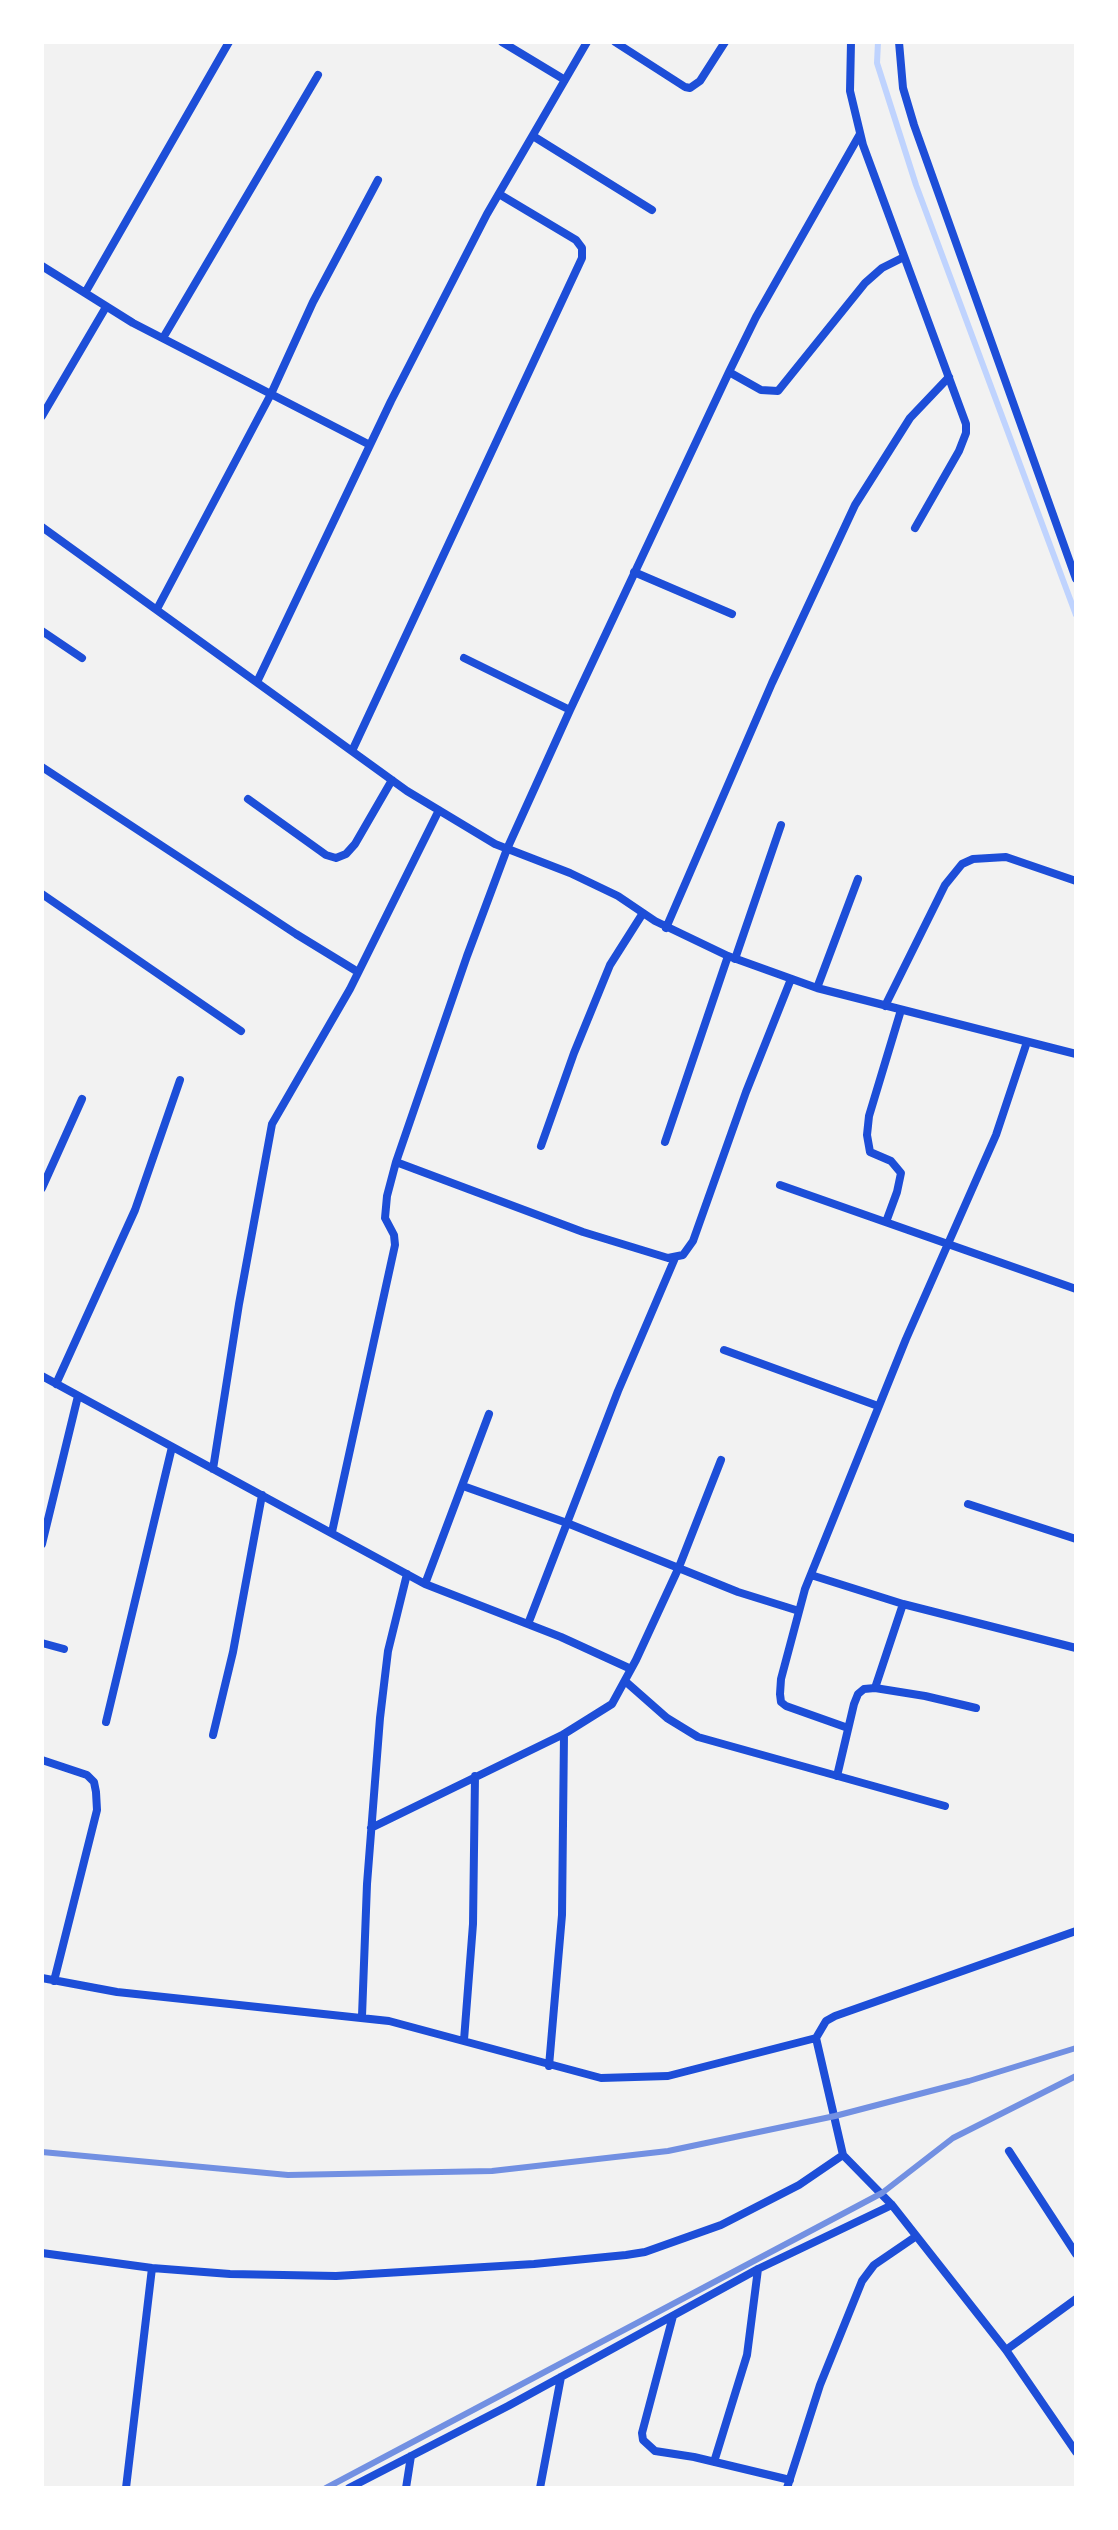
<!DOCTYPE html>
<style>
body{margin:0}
#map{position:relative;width:1118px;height:2530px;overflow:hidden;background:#f2f2f2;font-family:"IBM Plex Sans",sans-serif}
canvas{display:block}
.frame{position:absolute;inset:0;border:44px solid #fff;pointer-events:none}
</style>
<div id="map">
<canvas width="1118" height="2530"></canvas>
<div class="frame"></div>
</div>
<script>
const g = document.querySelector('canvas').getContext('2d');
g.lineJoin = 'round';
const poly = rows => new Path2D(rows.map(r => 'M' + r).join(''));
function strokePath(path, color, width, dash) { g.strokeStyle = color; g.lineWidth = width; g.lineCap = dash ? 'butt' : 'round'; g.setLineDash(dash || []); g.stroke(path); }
strokePath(poly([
 [878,42,877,63,916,185,1076,615]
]), '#bfd3fe', 6);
strokePath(poly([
 [502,42,565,80],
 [615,42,685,87,690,88,700,81,725,42],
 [851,42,850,91,863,145,966,424,966,433,959,451,915,528],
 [899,42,903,88,914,125,1076,579],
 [533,136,652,210],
 [42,266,133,323,370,445],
 [85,293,229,42],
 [163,338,318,75],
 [729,372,761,390,778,391,865,283,882,268,904,257],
 [42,416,106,307],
 [42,527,407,791,495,844,570,873,618,896,655,921,728,956,817,988,1076,1054],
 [634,572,732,614],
 [157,609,271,394,313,302,378,180],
 [42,631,82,658],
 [464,658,570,710],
 [257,682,391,401,487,214,587,42],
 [352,751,582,258,582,248,576,240,499,194],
 [42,767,296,934,358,972],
 [248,799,326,855,336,858,346,854,355,844,392,780],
 [42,894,241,1031],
 [666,928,772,683,855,505,910,418,949,377],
 [735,959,781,825],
 [817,988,858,879],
 [885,1006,945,885,962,864,973,859,1006,857,1076,881],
 [665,1142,728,956],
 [541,1146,574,1053,610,965,643,913],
 [396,1162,583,1232,668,1258,683,1255,693,1241,746,1092,791,979],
 [780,1185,1076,1289],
 [42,1188,82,1099],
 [886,1222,897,1192,901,1173,891,1161,870,1152,867,1135,869,1116,901,1010],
 [724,1350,878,1406],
 [42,1376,425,1584,561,1637,631,1669],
 [56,1384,135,1210,180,1080],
 [213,1469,239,1304,272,1124,350,989,439,810],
 [463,1486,567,1523,738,1592,799,1611],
 [968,1504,1076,1539],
 [332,1532,395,1245,394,1235,385,1218,387,1196,396,1162,467,956,507,849,570,710,729,372,756,317,860,134],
 [42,1544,78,1396],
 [811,1575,903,1604,1076,1648],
 [425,1584,489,1414],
 [528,1624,618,1391,675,1258],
 [42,1643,64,1649],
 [625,1681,667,1718,698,1737,945,1806],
 [875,1688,903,1604],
 [106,1722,172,1447],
 [848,1728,786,1706,781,1702,780,1694,781,1679,805,1589,906,1339,996,1135,1027,1042],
 [213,1735,233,1652,262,1495],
 [42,1760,87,1775,94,1782,96,1792,97,1810,54,1981],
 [837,1776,854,1704,858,1694,864,1689,875,1688,925,1696,976,1708],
 [371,1828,564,1734,612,1704,636,1660,679,1567,721,1460],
 [1076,1931,835,2016,826,2021,816,2038,843,2155,892,2205,1006,2350,1076,2452],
 [42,1978,117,1992,389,2021,601,2078,668,2076,816,2038],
 [362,2016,367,1884,380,1718,388,1651,407,1574],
 [464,2040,473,1924,475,1776],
 [549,2066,562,1915,564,1734],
 [1009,2151,1076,2254],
 [42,2253,152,2268,230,2274,336,2276,534,2264,626,2255,645,2252,721,2225,799,2185,843,2155],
 [673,2316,642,2433,643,2440,655,2451,694,2457,790,2480],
 [1006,2350,1076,2299],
 [714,2462,747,2355,758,2269],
 [126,2488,152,2268],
 [349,2488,508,2406,758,2269,892,2205],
 [406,2488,411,2456],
 [540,2488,561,2377],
 [787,2488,820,2385,862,2281,874,2265,915,2237]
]), '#1d4ed8', 8);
strokePath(poly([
 [42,2152,288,2175,492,2171,668,2151,835,2116,969,2081,1076,2048],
 [326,2488,882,2193,953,2138,1076,2076]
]), '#7290e2', 6);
</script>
